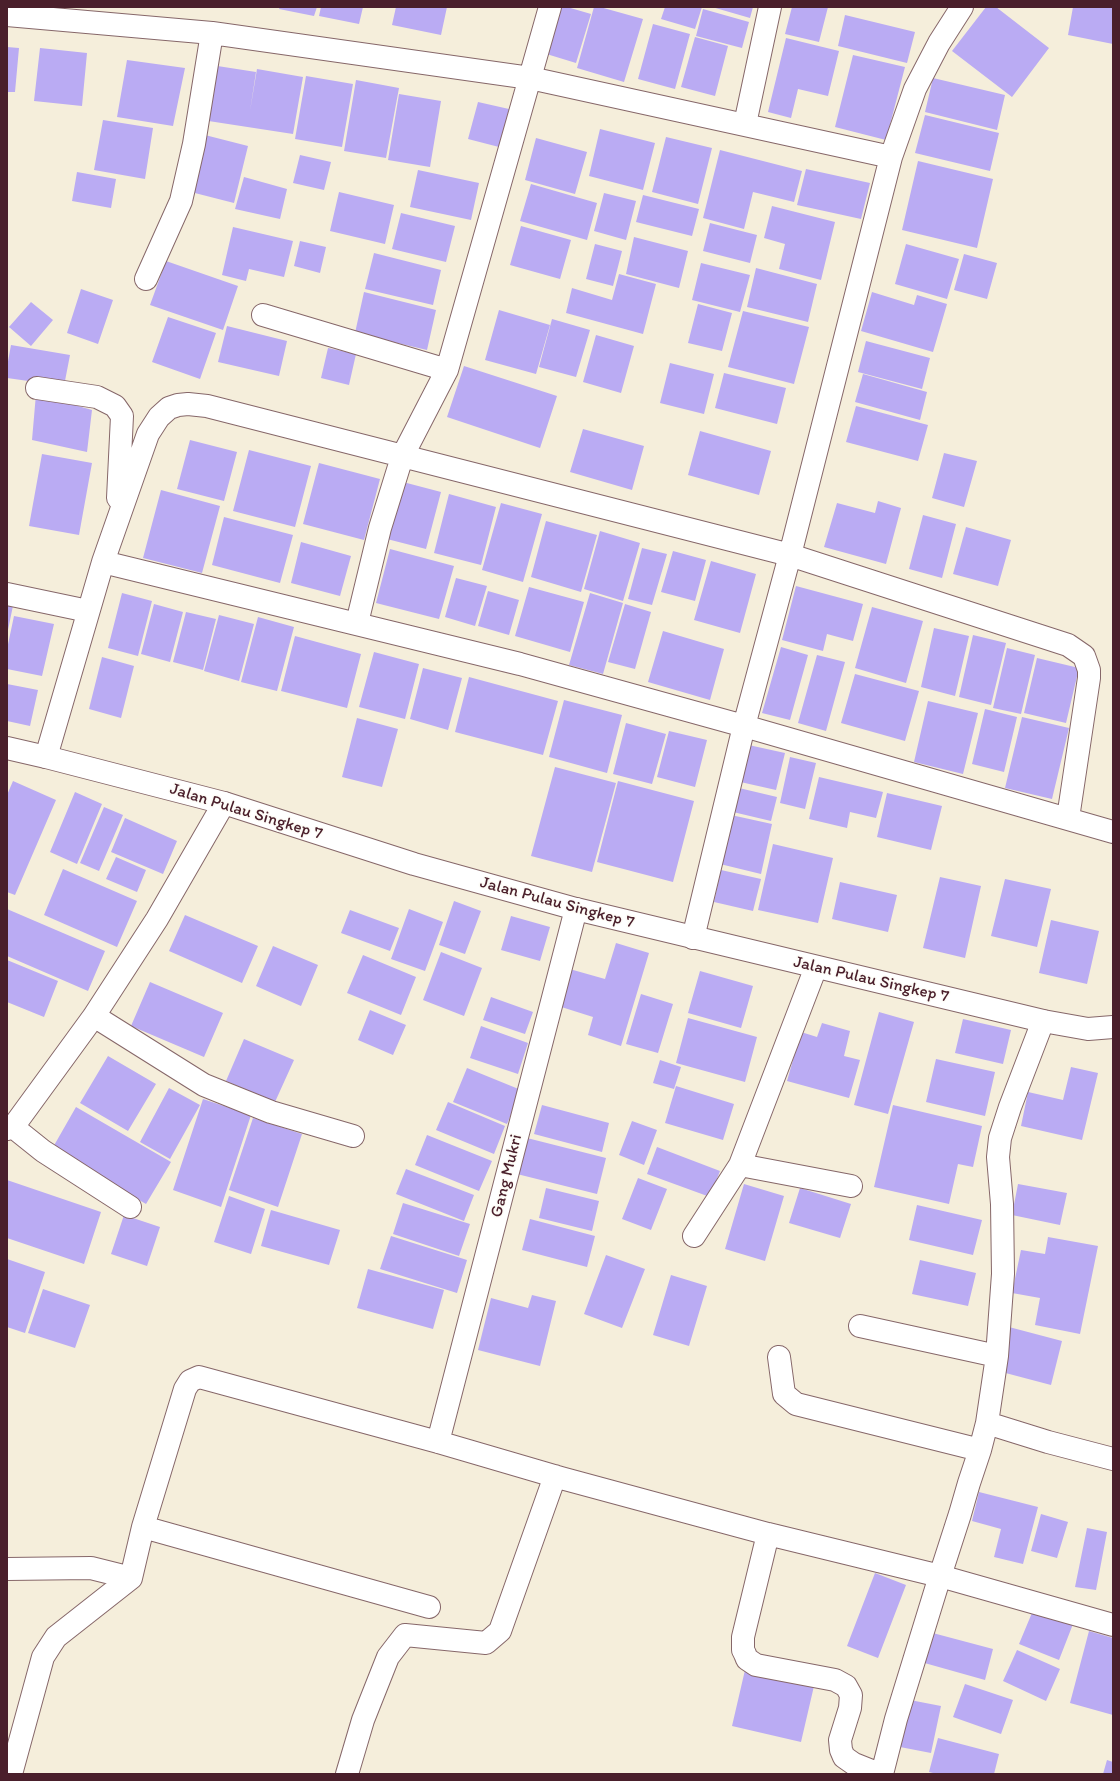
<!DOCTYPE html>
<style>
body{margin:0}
#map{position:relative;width:1120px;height:1781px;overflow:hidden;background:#f5eedb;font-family:Itim,sans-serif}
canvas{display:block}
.frame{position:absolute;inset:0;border:8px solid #4a1f2b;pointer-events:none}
</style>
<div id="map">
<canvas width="1120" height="1781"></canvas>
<div class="frame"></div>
</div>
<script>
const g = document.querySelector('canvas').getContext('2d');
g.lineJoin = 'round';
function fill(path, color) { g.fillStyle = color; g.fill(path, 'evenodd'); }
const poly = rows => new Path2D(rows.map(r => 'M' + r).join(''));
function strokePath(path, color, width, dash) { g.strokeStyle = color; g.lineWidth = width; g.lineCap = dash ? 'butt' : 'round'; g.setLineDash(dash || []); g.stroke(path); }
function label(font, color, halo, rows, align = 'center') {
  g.font = font + ' Itim,sans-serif'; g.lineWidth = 3; g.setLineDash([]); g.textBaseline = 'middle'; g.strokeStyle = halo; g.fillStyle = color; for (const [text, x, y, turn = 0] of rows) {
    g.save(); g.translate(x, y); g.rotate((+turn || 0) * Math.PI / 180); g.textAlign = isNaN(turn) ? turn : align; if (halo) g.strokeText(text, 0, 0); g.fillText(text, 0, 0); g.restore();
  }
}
fill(poly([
 [280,7,317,7,314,16,279,9],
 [321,7,363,7,359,24,319,16],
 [396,7,447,7,441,35,392,25],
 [552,7,567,7,591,14,576,63,540,52],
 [594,7,600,7,643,19,624,82,577,68],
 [665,7,702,7,695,29,661,19],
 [712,7,753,7,750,18],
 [792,7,828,7,819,42,785,34],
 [986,7,996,7,1049,48,1012,97,952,51],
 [1073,7,1113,7,1113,44,1068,35],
 [703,9,749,22,742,48,696,36],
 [845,15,915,32,907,63,838,46],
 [653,24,690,34,675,89,638,79],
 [695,37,728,46,715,96,681,87],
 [786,38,839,51,828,96,798,89,791,118,768,112],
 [7,47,19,48,15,92,7,92],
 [40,48,87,53,82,106,34,101],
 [853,55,905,67,886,140,835,127],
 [127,60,185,68,173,126,117,117],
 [211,65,256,72,250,111,257,69,303,77,293,134,202,120],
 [306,76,353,84,342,147,295,139],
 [933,78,1005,95,997,130,925,112],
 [356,80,399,88,386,158,344,151],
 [399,94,441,101,430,167,388,160],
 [478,102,509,109,499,147,468,139],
 [925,115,999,133,990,171,915,153],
 [103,120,153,128,145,179,94,170],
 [600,129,655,143,643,190,589,176],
 [201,134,248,146,234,203,187,191],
 [666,137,712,148,698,204,652,192],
 [536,138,587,152,575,194,525,180],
 [720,150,802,171,794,202,753,192,744,229,703,218],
 [300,155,331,162,324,190,293,183],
 [918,161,993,179,977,248,902,230],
 [806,169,870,183,861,219,797,205],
 [418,170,479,183,471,220,410,207],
 [77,172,116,179,111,208,72,201],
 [244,177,287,189,280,219,235,209],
 [531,184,597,203,587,240,520,221],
 [339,192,394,205,385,244,330,231],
 [604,193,636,201,626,240,594,231],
 [643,195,699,209,692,236,636,222],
 [772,206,835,222,821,280,779,269,785,244,764,238],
 [401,213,455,226,446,262,392,249],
 [710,223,757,235,750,263,703,251],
 [521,226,571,240,560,279,510,265],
 [233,227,293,241,284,277,249,269,246,281,222,275],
 [634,237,688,251,679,288,626,274],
 [300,241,326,247,320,273,294,266],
 [595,244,622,251,613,286,586,279],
 [906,244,959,259,947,299,895,284],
 [374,253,441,270,433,305,365,289],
 [964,254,997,263,987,299,954,290],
 [166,261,238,286,223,330,150,305],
 [701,263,750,275,740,312,692,300],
 [756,268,817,284,808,322,747,307],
 [619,274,656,284,643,334,566,313,572,288,612,300],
 [81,289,113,300,98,344,67,333],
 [364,292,436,310,427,350,355,333],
 [872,292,914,305,917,295,947,304,933,352,861,331],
 [31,302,53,320,31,346,9,327],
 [698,304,732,313,722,351,688,343],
 [499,310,550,325,536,374,485,360],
 [743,311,809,327,794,384,728,367],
 [168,317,216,333,200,379,152,362],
 [552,319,590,330,576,377,539,367],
 [227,326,287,341,279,376,218,362],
 [596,335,634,346,621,393,583,382],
 [866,341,930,358,922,389,858,372],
 [11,345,70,355,64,386,7,378,7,367],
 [328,348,356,354,349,385,321,378],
 [670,363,714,374,704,414,660,403],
 [464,366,557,396,540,448,447,417],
 [724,373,786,388,777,424,715,408],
 [863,374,927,392,920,420,855,402],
 [36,394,92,410,87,452,32,440],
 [856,406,928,425,918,461,846,442],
 [583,429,644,446,632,490,570,472],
 [700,431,771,451,759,495,688,475],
 [190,440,237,452,224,501,177,489],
 [249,450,311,466,295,527,233,511],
 [944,453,977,461,964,507,932,498],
 [42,454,92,463,79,535,29,526],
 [319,463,380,479,364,540,303,524],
 [403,482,441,492,426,549,387,539],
 [161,490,220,506,202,573,143,558],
 [449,494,496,507,481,565,434,553],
 [878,501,901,508,886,564,824,547,837,503,875,513],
 [501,503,542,514,523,582,482,570],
 [923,515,956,524,942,578,909,569],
 [224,517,293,535,280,583,212,565],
 [546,521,597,535,581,592,531,577],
 [966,527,1011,540,998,586,953,574],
 [600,531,640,543,623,601,584,589],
 [301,542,351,556,340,596,291,583],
 [642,548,667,554,652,605,628,599],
 [390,549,454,566,439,619,376,603],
 [673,551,706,560,695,601,661,592],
 [711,561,756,574,740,633,694,620],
 [456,578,487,586,475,626,445,617],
 [796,586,863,604,853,641,827,634,823,651,782,640],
 [529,587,584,602,570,652,515,636],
 [488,591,519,600,509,635,478,626],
 [122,593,152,601,138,656,108,648],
 [590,593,623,603,603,674,569,665],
 [7,594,15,596,8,630,7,630],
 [154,604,183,612,170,662,141,654],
 [625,604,651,612,635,669,608,662],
 [872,607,923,621,906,683,855,668],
 [186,612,216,619,203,670,173,662],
 [219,615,254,624,239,681,204,671],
 [14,616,54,624,42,676,7,669,7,649],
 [258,617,294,627,277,691,241,682],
 [934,628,969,636,955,696,921,687],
 [663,631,724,649,710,700,648,682],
 [973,635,1006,643,991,705,959,697],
 [295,636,361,654,347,708,281,691],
 [781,647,808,655,790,720,762,713],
 [1007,648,1035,655,1021,714,993,708],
 [374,652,419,664,405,719,359,707],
 [817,655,845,662,826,731,798,723],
 [102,657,134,666,121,718,89,709],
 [1037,658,1079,668,1066,723,1024,713],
 [423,668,462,678,448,730,410,719],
 [855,674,919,691,905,741,841,723],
 [469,677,558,701,543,755,455,732],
 [7,684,38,690,30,726,7,721],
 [564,700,622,715,607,773,549,757],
 [928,701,978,713,963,774,914,762],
 [985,709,1017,717,1004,772,972,764],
 [1022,717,1069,728,1052,799,1005,788],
 [357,718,398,729,382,787,342,777],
 [626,723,666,734,652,784,613,774],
 [669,731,707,740,695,787,657,777],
 [744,744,785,753,776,790,736,781],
 [790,757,816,763,805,809,780,803],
 [555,767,616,783,592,872,531,856],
 [819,777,883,792,876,818,850,812,847,828,809,819],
 [13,781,56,800,15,895,7,892,7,795],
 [618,781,694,801,673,882,597,862],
 [739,788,777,797,771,821,733,812],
 [75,792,102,804,77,864,50,852],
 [887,793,942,806,931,850,877,837],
 [104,807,123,815,99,871,80,863],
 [731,815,772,824,761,874,720,864],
 [125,818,177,841,163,874,111,852],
 [773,844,833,858,818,923,758,910],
 [116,857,146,870,137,892,106,879],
 [63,869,137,901,117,947,44,915],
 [721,870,761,879,753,911,714,902],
 [940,877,981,886,965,958,923,948],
 [1005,879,1051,889,1037,947,991,936],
 [840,882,897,895,888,932,832,919],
 [454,901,481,911,465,954,439,945],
 [7,909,105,951,88,991,7,956],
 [409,909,443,922,425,971,391,959],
 [350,910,399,928,390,951,341,933],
 [185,915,258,946,242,983,169,951],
 [511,916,550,927,540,961,501,950],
 [1051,920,1099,931,1087,984,1039,973],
 [616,943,649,953,621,1046,588,1035,593,1017,555,1005,566,968,605,979],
 [273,946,318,965,301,1006,256,986],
 [441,952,482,968,464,1016,423,1000],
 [363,955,416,977,401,1015,347,993],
 [7,960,58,981,44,1017,7,1002],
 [700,971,753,986,741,1028,688,1013],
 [150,982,223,1013,204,1057,131,1026],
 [641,994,673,1004,658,1053,626,1044],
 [491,997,533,1012,525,1034,483,1020],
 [370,1010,406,1025,393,1055,358,1040],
 [879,1012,914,1022,888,1114,854,1105],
 [688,1018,757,1037,745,1082,676,1063],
 [963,1019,1011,1030,1003,1064,955,1053],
 [822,1023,850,1031,844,1056,860,1060,849,1098,787,1081,801,1032,817,1037],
 [481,1026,528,1043,518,1074,470,1058],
 [244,1039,294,1060,275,1102,226,1081],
 [108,1056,156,1084,128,1131,80,1103],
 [936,1059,995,1072,985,1116,926,1102],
 [660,1060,681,1067,674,1089,653,1083],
 [1071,1067,1098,1073,1082,1140,1021,1126,1028,1092,1063,1100],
 [467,1068,521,1090,507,1124,453,1102],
 [676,1086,734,1104,723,1140,665,1123],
 [169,1088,200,1105,170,1159,140,1142],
 [203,1099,251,1115,221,1207,173,1190],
 [448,1102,505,1126,494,1154,436,1130],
 [542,1105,609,1123,602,1152,534,1134],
 [893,1105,982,1126,973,1167,958,1164,949,1204,874,1187],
 [76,1107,171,1162,146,1204,52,1149],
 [253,1118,302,1134,278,1207,229,1190],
 [632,1121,657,1130,644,1165,619,1155],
 [427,1135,492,1161,479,1191,415,1165],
 [527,1138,606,1158,597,1194,517,1174],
 [657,1147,720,1171,710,1197,647,1174],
 [406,1169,474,1195,464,1221,396,1194],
 [638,1178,667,1189,651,1230,622,1219],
 [7,1180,101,1212,84,1264,7,1238],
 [744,1184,784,1196,765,1261,725,1249],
 [1018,1184,1067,1193,1060,1225,1012,1215],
 [546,1188,599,1201,592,1231,539,1218],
 [800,1188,851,1204,840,1238,789,1223],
 [229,1196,265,1209,251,1254,214,1242],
 [403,1203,470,1224,459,1256,393,1234],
 [917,1205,982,1220,973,1255,909,1240],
 [271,1210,340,1230,329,1265,261,1246],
 [124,1215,160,1227,147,1266,111,1254],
 [530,1219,595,1236,587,1267,522,1250],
 [391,1236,467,1260,457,1293,380,1269],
 [1048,1237,1098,1246,1080,1334,1035,1325,1040,1298,1012,1293,1021,1250,1045,1254],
 [606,1255,645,1269,622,1328,584,1314],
 [7,1259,45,1272,25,1333,7,1327],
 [920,1260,976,1273,968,1306,912,1294],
 [368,1269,444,1290,433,1329,357,1308],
 [671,1275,707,1286,689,1346,653,1335],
 [43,1289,90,1305,75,1348,28,1333],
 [532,1295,556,1301,540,1366,478,1350,491,1298,528,1308],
 [1009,1327,1062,1341,1051,1385,998,1371],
 [979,1492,1038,1507,1023,1564,994,1557,1001,1529,972,1521],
 [1041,1514,1068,1522,1057,1558,1031,1551],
 [1087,1528,1107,1532,1096,1590,1075,1587],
 [875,1573,906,1585,878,1658,847,1646],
 [1034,1608,1073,1624,1059,1660,1019,1644],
 [1089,1631,1113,1638,1113,1715,1070,1703],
 [929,1632,993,1649,985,1680,921,1662],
 [1017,1650,1060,1669,1046,1701,1003,1681],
 [745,1670,814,1686,801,1742,732,1726],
 [965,1684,1013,1700,1001,1734,953,1717],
 [910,1700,941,1706,931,1753,900,1747],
 [938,1738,999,1754,994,1774,937,1774,929,1772],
 [1107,1760,1113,1762,1113,1774,1103,1774]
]), '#baabf3');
const street = poly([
 [7,15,212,33,530,78,891,157],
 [745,124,770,7],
 [146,279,181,201,194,144,212,33],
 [263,315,447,370],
 [37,388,97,397,115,406,122,416,118,498],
 [103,562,520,664,744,726,1113,832],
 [7,594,88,611],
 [357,623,380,528,402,457,447,370,550,7],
 [46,757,103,562,148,434,159,417,169,408,178,405,188,404,207,406,790,555,1068,645,1084,656,1089,670,1089,678,1068,818],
 [693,938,744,726,790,555,891,157,915,89,939,43,962,7],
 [94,1016,204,1085,271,1112,353,1136],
 [13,1127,43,1151,130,1207],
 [7,1129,13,1127,94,1016,157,919,224,803],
 [740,1165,851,1186],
 [694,1236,740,1165,816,967],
 [860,1326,997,1356],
 [779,1357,784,1394,796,1404,980,1450],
 [987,1423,1048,1442,1113,1459],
 [438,1442,576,909],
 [768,1534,743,1637,743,1650,745,1654,747,1659,756,1665,835,1680,846,1686,851,1695,850,1708,840,1740,841,1750,844,1757,854,1764,879,1774],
 [7,1569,91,1568,131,1578,143,1527],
 [429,1607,143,1527,185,1389,190,1381,199,1377,438,1442,561,1478,768,1534,940,1576,1113,1625],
 [11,1774,43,1657,56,1637,131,1578],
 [347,1774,363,1720,388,1657,405,1635,486,1643,500,1631,555,1476],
 [882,1774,896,1719,940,1576,960,1514,969,1483,980,1450,987,1423,997,1356,1003,1274,1002,1204,998,1157,1000,1138,1010,1107,1043,1021]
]);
const secondary = poly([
 [7,748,46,757,224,803,414,864,576,909,1043,1021,1088,1029,1113,1027]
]);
strokePath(street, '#866769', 24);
strokePath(secondary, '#866769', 24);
strokePath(street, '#fff', 22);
strokePath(secondary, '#fff', 22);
label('17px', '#4a1f2b', '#fdfcf7', [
 ["Jalan Pulau Singkep 7",246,812,17],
 ["Jalan Pulau Singkep 7",557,903,15],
 ["Jalan Pulau Singkep 7",871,980,13],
 ["Gang Mukri",507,1176,-76]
]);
</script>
